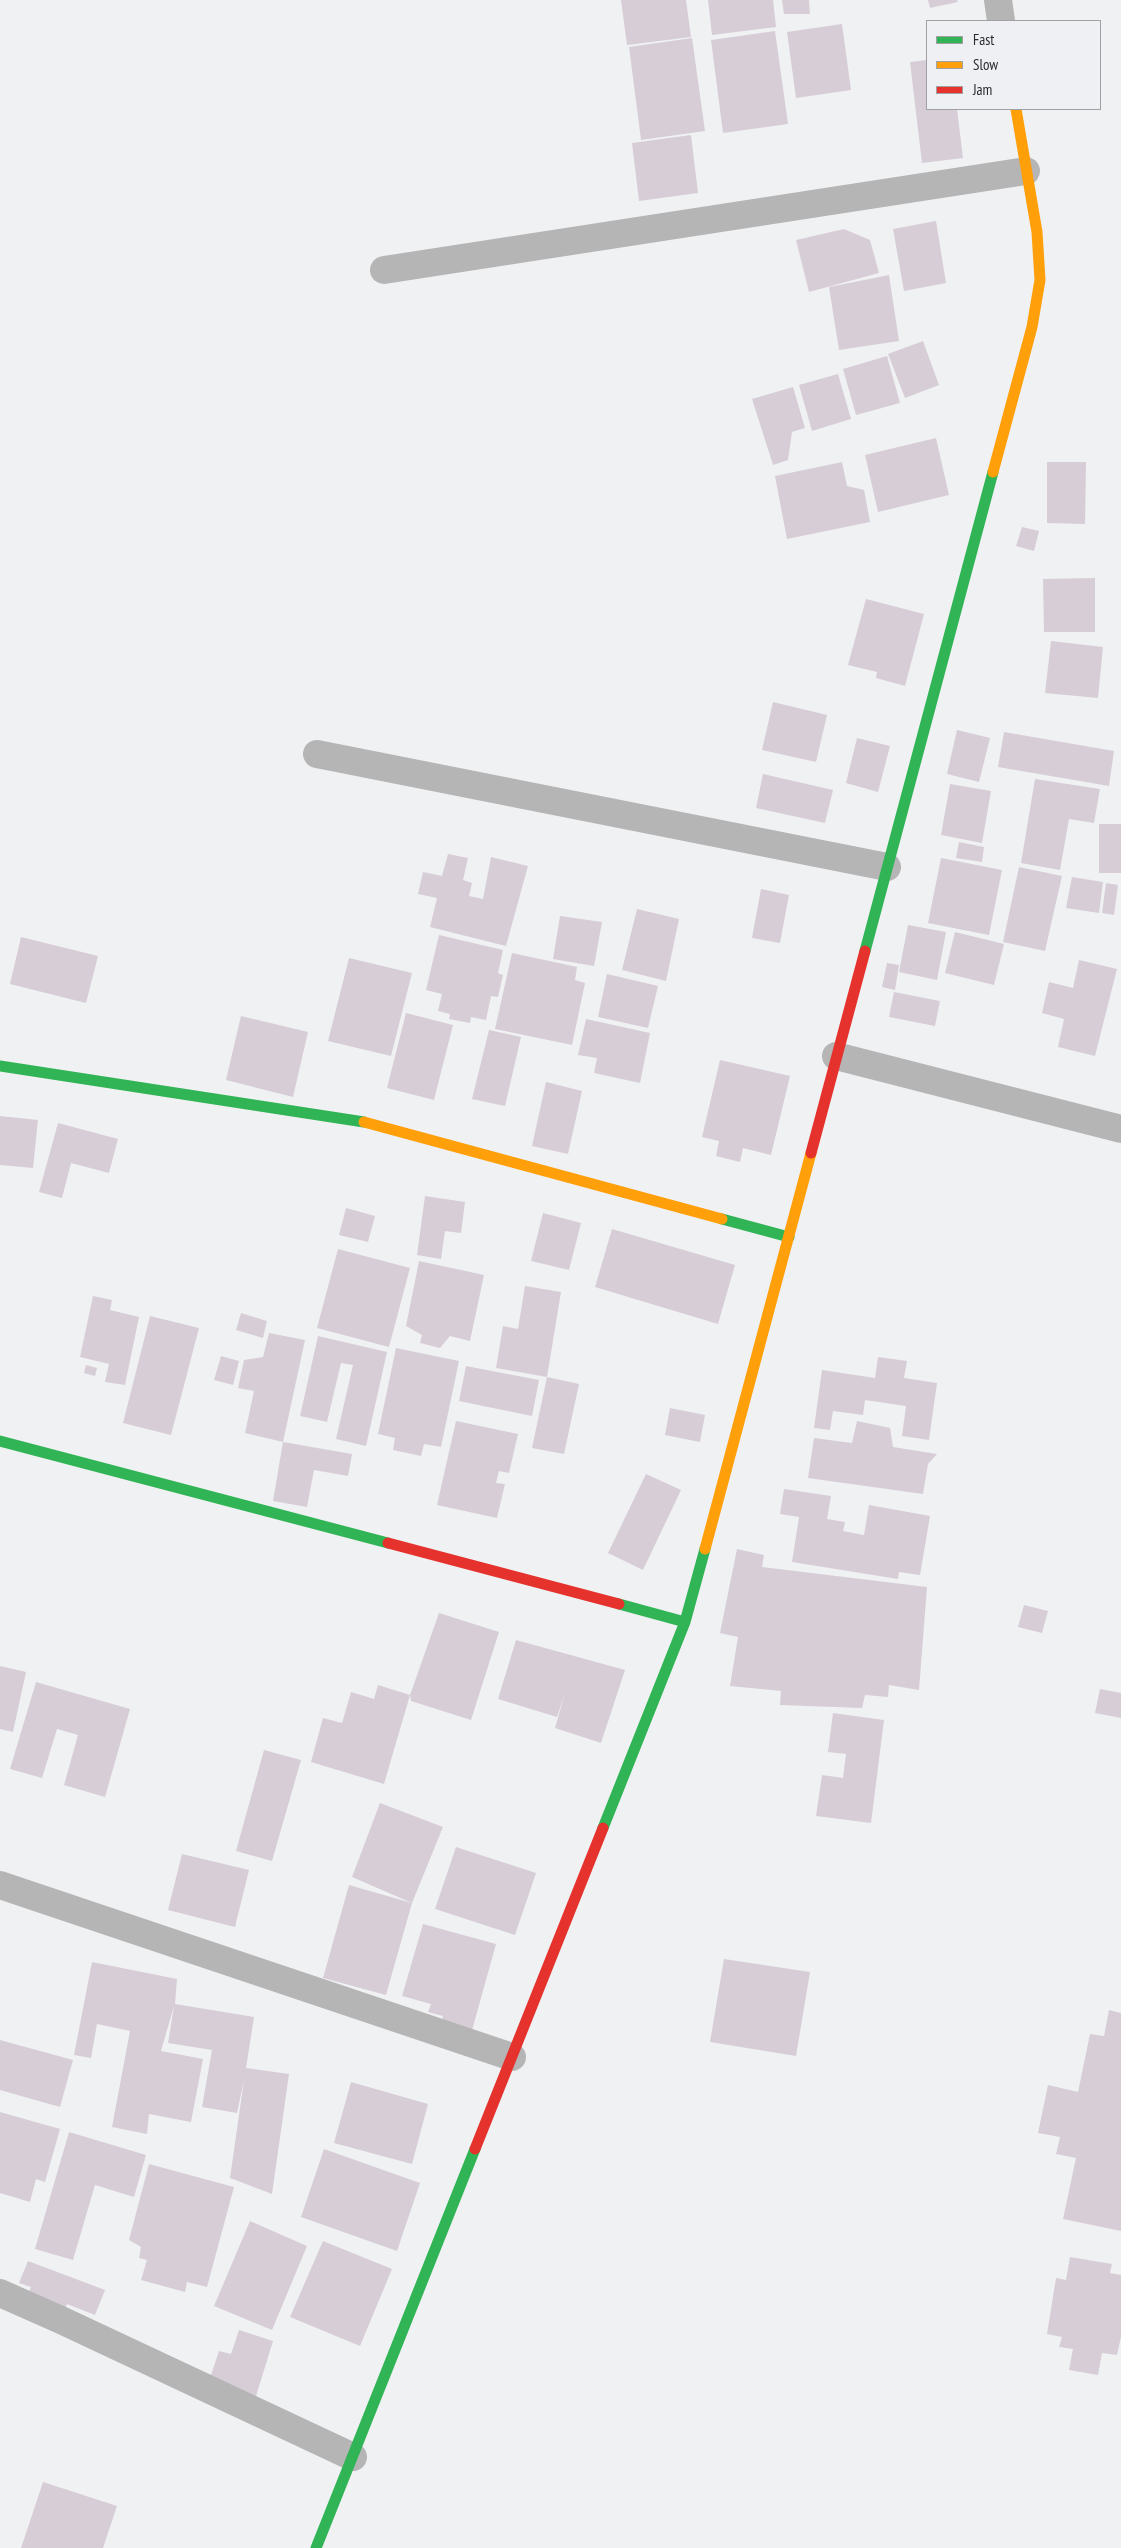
<!DOCTYPE html>
<style>
body{margin:0}
#map{position:relative;width:1121px;height:2548px;overflow:hidden;background:#f0f1f3;font-family:"PT Sans Narrow",sans-serif}
canvas{display:block}
.legend{position:absolute;left:926px;top:20px;width:175px;height:90px;box-sizing:border-box;background:#eff0f4;border:1px solid #a1a1a4;margin:0;padding:6px 9px;list-style:none;font-size:15px;color:#2b2b2d}
.legend li{display:flex;align-items:center;gap:10px;height:25px}
.legend b{width:25px;border:1px solid #a1a1a4}
</style>
<div id="map">
<canvas width="1121" height="2548"></canvas>
<ul class="legend">
<li><b style="height:6px;background:#30b455"></b>Fast</li>
<li><b style="height:6px;background:#ff9f0a"></b>Slow</li>
<li><b style="height:6px;background:#e5322d"></b>Jam</li>
</ul>
</div>
<script>
const g = document.querySelector('canvas').getContext('2d');
g.lineJoin = 'round';
function fill(path, color) { g.fillStyle = color; g.fill(path, 'evenodd'); }
const poly = rows => new Path2D(rows.map(r => 'M' + r).join(''));
function strokePath(path, color, width, dash) { g.strokeStyle = color; g.lineWidth = width; g.lineCap = dash ? 'butt' : 'round'; g.setLineDash(dash || []); g.stroke(path); }
fill(poly([
 [621,0,686,0,691,37,627,45],
 [708,0,773,0,776,27,712,35],
 [782,0,809,0,810,14,784,14],
 [928,0,957,0,958,2,930,8],
 [842,24,851,90,796,98,787,32],
 [775,31,788,124,723,133,711,40],
 [692,38,705,131,641,140,629,47],
 [927,60,927,109,957,109,963,158,922,163,910,62],
 [691,135,698,193,639,201,632,143],
 [936,221,946,283,904,291,893,229],
 [844,229,870,240,879,273,809,292,796,240],
 [889,275,899,341,839,350,829,287],
 [923,341,939,385,905,398,888,354],
 [887,356,900,403,856,415,843,369],
 [838,374,851,419,812,431,799,385],
 [793,387,805,428,792,432,788,460,773,465,752,399],
 [936,438,949,495,878,512,865,455],
 [842,462,847,486,864,490,870,522,787,539,775,476],
 [1047,462,1086,462,1085,524,1047,523],
 [1022,527,1039,531,1034,551,1016,546],
 [1095,578,1095,632,1044,632,1043,579],
 [866,599,924,614,905,686,876,678,877,672,848,665],
 [1051,641,1103,647,1098,698,1045,693],
 [773,702,827,715,816,762,762,750],
 [957,730,990,738,979,782,947,774],
 [1004,732,1114,751,1109,786,998,767],
 [857,738,890,746,878,792,846,783],
 [763,774,833,790,825,823,756,808],
 [1035,779,1100,789,1094,823,1069,819,1060,870,1021,863],
 [950,784,991,791,982,843,941,835],
 [1099,824,1121,824,1121,873,1099,873],
 [959,842,984,847,982,862,956,858],
 [448,854,468,858,463,880,472,883,469,896,483,899,491,857,528,866,506,946,430,927,437,898,418,894,423,872,442,876],
 [941,858,1002,870,989,935,928,923],
 [1019,867,1062,876,1045,951,1003,942],
 [1072,877,1103,882,1099,913,1066,908],
 [1106,883,1118,885,1114,915,1102,913],
 [761,889,789,895,780,943,752,938],
 [637,909,679,919,666,981,622,970],
 [560,916,602,922,594,966,553,959],
 [908,925,946,932,937,980,899,972],
 [955,932,1004,944,994,985,945,973],
 [439,935,503,950,498,973,503,975,498,997,491,996,486,1020,471,1017,470,1023,449,1019,450,1014,438,1011,442,994,426,990],
 [21,937,98,956,86,1003,10,984],
 [512,953,577,967,575,980,585,983,572,1045,495,1029],
 [349,958,412,973,391,1056,328,1041],
 [1079,960,1117,969,1095,1056,1058,1047,1064,1019,1042,1013,1049,982,1073,988],
 [887,963,899,965,895,990,882,987],
 [607,974,658,986,648,1028,598,1017],
 [894,992,940,1001,935,1026,889,1017],
 [406,1013,453,1025,434,1100,387,1088],
 [241,1016,308,1032,293,1097,226,1080],
 [586,1019,650,1033,640,1083,594,1073,597,1058,578,1055],
 [489,1030,521,1037,505,1106,472,1099],
 [720,1060,790,1076,771,1155,743,1148,740,1162,716,1156,719,1141,702,1137],
 [546,1082,582,1091,568,1154,532,1146],
 [0,1116,38,1120,33,1168,0,1165],
 [58,1123,118,1139,109,1173,71,1163,62,1198,39,1192],
 [425,1196,465,1202,461,1233,445,1231,441,1259,417,1255],
 [346,1208,375,1216,368,1242,339,1235],
 [543,1213,581,1223,569,1270,531,1261],
 [612,1229,735,1265,718,1324,595,1287],
 [338,1249,410,1268,389,1347,317,1328],
 [419,1261,484,1275,470,1341,450,1336,440,1348,420,1343,422,1335,406,1326],
 [525,1286,561,1292,547,1377,496,1368,503,1326,518,1329],
 [93,1296,112,1300,110,1310,139,1317,125,1385,105,1382,109,1364,80,1357],
 [241,1313,267,1321,263,1338,236,1330],
 [150,1316,199,1328,171,1435,123,1423],
 [269,1333,305,1340,283,1442,245,1433,254,1391,238,1388,244,1360,263,1357],
 [318,1336,387,1352,366,1446,336,1439,353,1365,341,1363,327,1422,300,1416],
 [396,1348,459,1361,441,1447,424,1444,421,1456,393,1450,395,1438,378,1434],
 [221,1356,239,1361,233,1385,214,1380],
 [878,1357,907,1361,904,1378,937,1383,929,1440,902,1436,906,1406,865,1400,863,1415,833,1411,830,1430,814,1428,822,1370,875,1378],
 [86,1365,97,1368,95,1376,84,1373],
 [466,1366,539,1380,532,1416,459,1401],
 [547,1377,579,1384,564,1454,532,1448],
 [670,1408,705,1415,700,1442,665,1435],
 [456,1421,518,1434,509,1473,499,1471,496,1483,505,1484,497,1518,437,1505],
 [857,1421,890,1428,893,1447,937,1454,928,1464,923,1494,808,1478,814,1438,852,1443],
 [283,1442,352,1454,348,1476,314,1470,307,1507,273,1501],
 [646,1474,681,1490,643,1570,608,1553],
 [784,1489,831,1496,827,1519,845,1522,843,1531,864,1535,869,1505,930,1516,920,1575,899,1572,898,1579,792,1562,799,1517,780,1514],
 [737,1549,764,1555,762,1567,927,1587,919,1690,889,1685,888,1697,865,1695,862,1708,780,1705,781,1691,730,1686,738,1637,720,1633],
 [1024,1605,1048,1611,1042,1633,1018,1627],
 [439,1613,499,1632,471,1720,411,1701,410,1695,384,1784,311,1762,323,1718,342,1723,351,1692,374,1699,378,1685,410,1695],
 [516,1640,625,1670,601,1743,555,1728,565,1693,557,1717,498,1699],
 [0,1666,26,1672,13,1732,0,1729],
 [36,1682,130,1709,105,1797,64,1785,78,1735,57,1729,42,1778,10,1769],
 [1100,1689,1121,1693,1121,1718,1095,1713],
 [833,1713,884,1720,871,1823,816,1816,822,1775,843,1778,846,1754,828,1752],
 [264,1750,301,1760,272,1861,236,1851],
 [380,1803,443,1827,412,1903,352,1877],
 [456,1847,536,1873,515,1935,435,1909],
 [182,1854,249,1870,235,1927,168,1910],
 [349,1885,412,1903,386,1995,323,1978],
 [423,1924,496,1944,471,2034,441,2026,443,2016,428,2012,431,2004,402,1996],
 [724,1959,810,1972,796,2056,710,2042],
 [92,1962,177,1979,175,2004,254,2017,246,2068,289,2074,272,2194,230,2178,244,2080,237,2113,202,2107,212,2050,168,2043,174,2006,161,2051,203,2059,191,2122,149,2114,147,2134,112,2127,130,2031,97,2024,91,2058,74,2055],
 [1109,2010,1121,2013,1121,2231,1063,2219,1076,2158,1056,2154,1060,2137,1038,2133,1048,2085,1078,2092,1090,2034,1104,2036],
 [0,2040,73,2060,60,2107,0,2090],
 [351,2082,428,2104,412,2164,334,2143],
 [0,2112,60,2129,45,2182,36,2179,30,2202,0,2193],
 [69,2132,146,2155,134,2197,95,2185,73,2260,35,2249],
 [324,2149,420,2183,397,2251,301,2217],
 [149,2164,234,2187,207,2287,187,2282,185,2292,141,2280,147,2260,139,2258,141,2247,129,2240],
 [250,2221,307,2246,272,2330,214,2306],
 [323,2241,392,2269,360,2346,290,2317],
 [1070,2257,1112,2264,1110,2273,1121,2275,1121,2337,1117,2355,1102,2353,1098,2375,1069,2370,1073,2349,1059,2347,1062,2337,1047,2334,1056,2278,1066,2280],
 [28,2261,105,2290,95,2315,67,2304,61,2320,24,2305,31,2287,19,2283],
 [239,2330,273,2341,256,2396,209,2381,219,2351,231,2354],
 [43,2482,117,2506,103,2548,21,2548]
]), '#d7cdd7');
strokePath(poly([
 [998,0,1001,21],
 [384,270,1026,171],
 [317,754,887,867],
 [836,1056,1121,1129],
 [0,1885,512,2057],
 [0,2293,61,2320,353,2457]
]), '#b5b5b6', 28);
strokePath(poly([
 [865,951,993,472],
 [0,1066,364,1122],
 [722,1219,789,1237],
 [0,1441,388,1543],
 [619,1604,685,1622],
 [603,1828,685,1622,705,1549],
 [316,2548,475,2149]
]), '#30b455', 11);
strokePath(poly([
 [993,472,1032,327,1040,280,1037,232,1016,109],
 [364,1122,722,1219],
 [705,1549,811,1153]
]), '#ff9f0a', 11);
strokePath(poly([
 [811,1153,865,951],
 [388,1543,619,1604],
 [475,2149,603,1828]
]), '#e5322d', 11);
</script>
